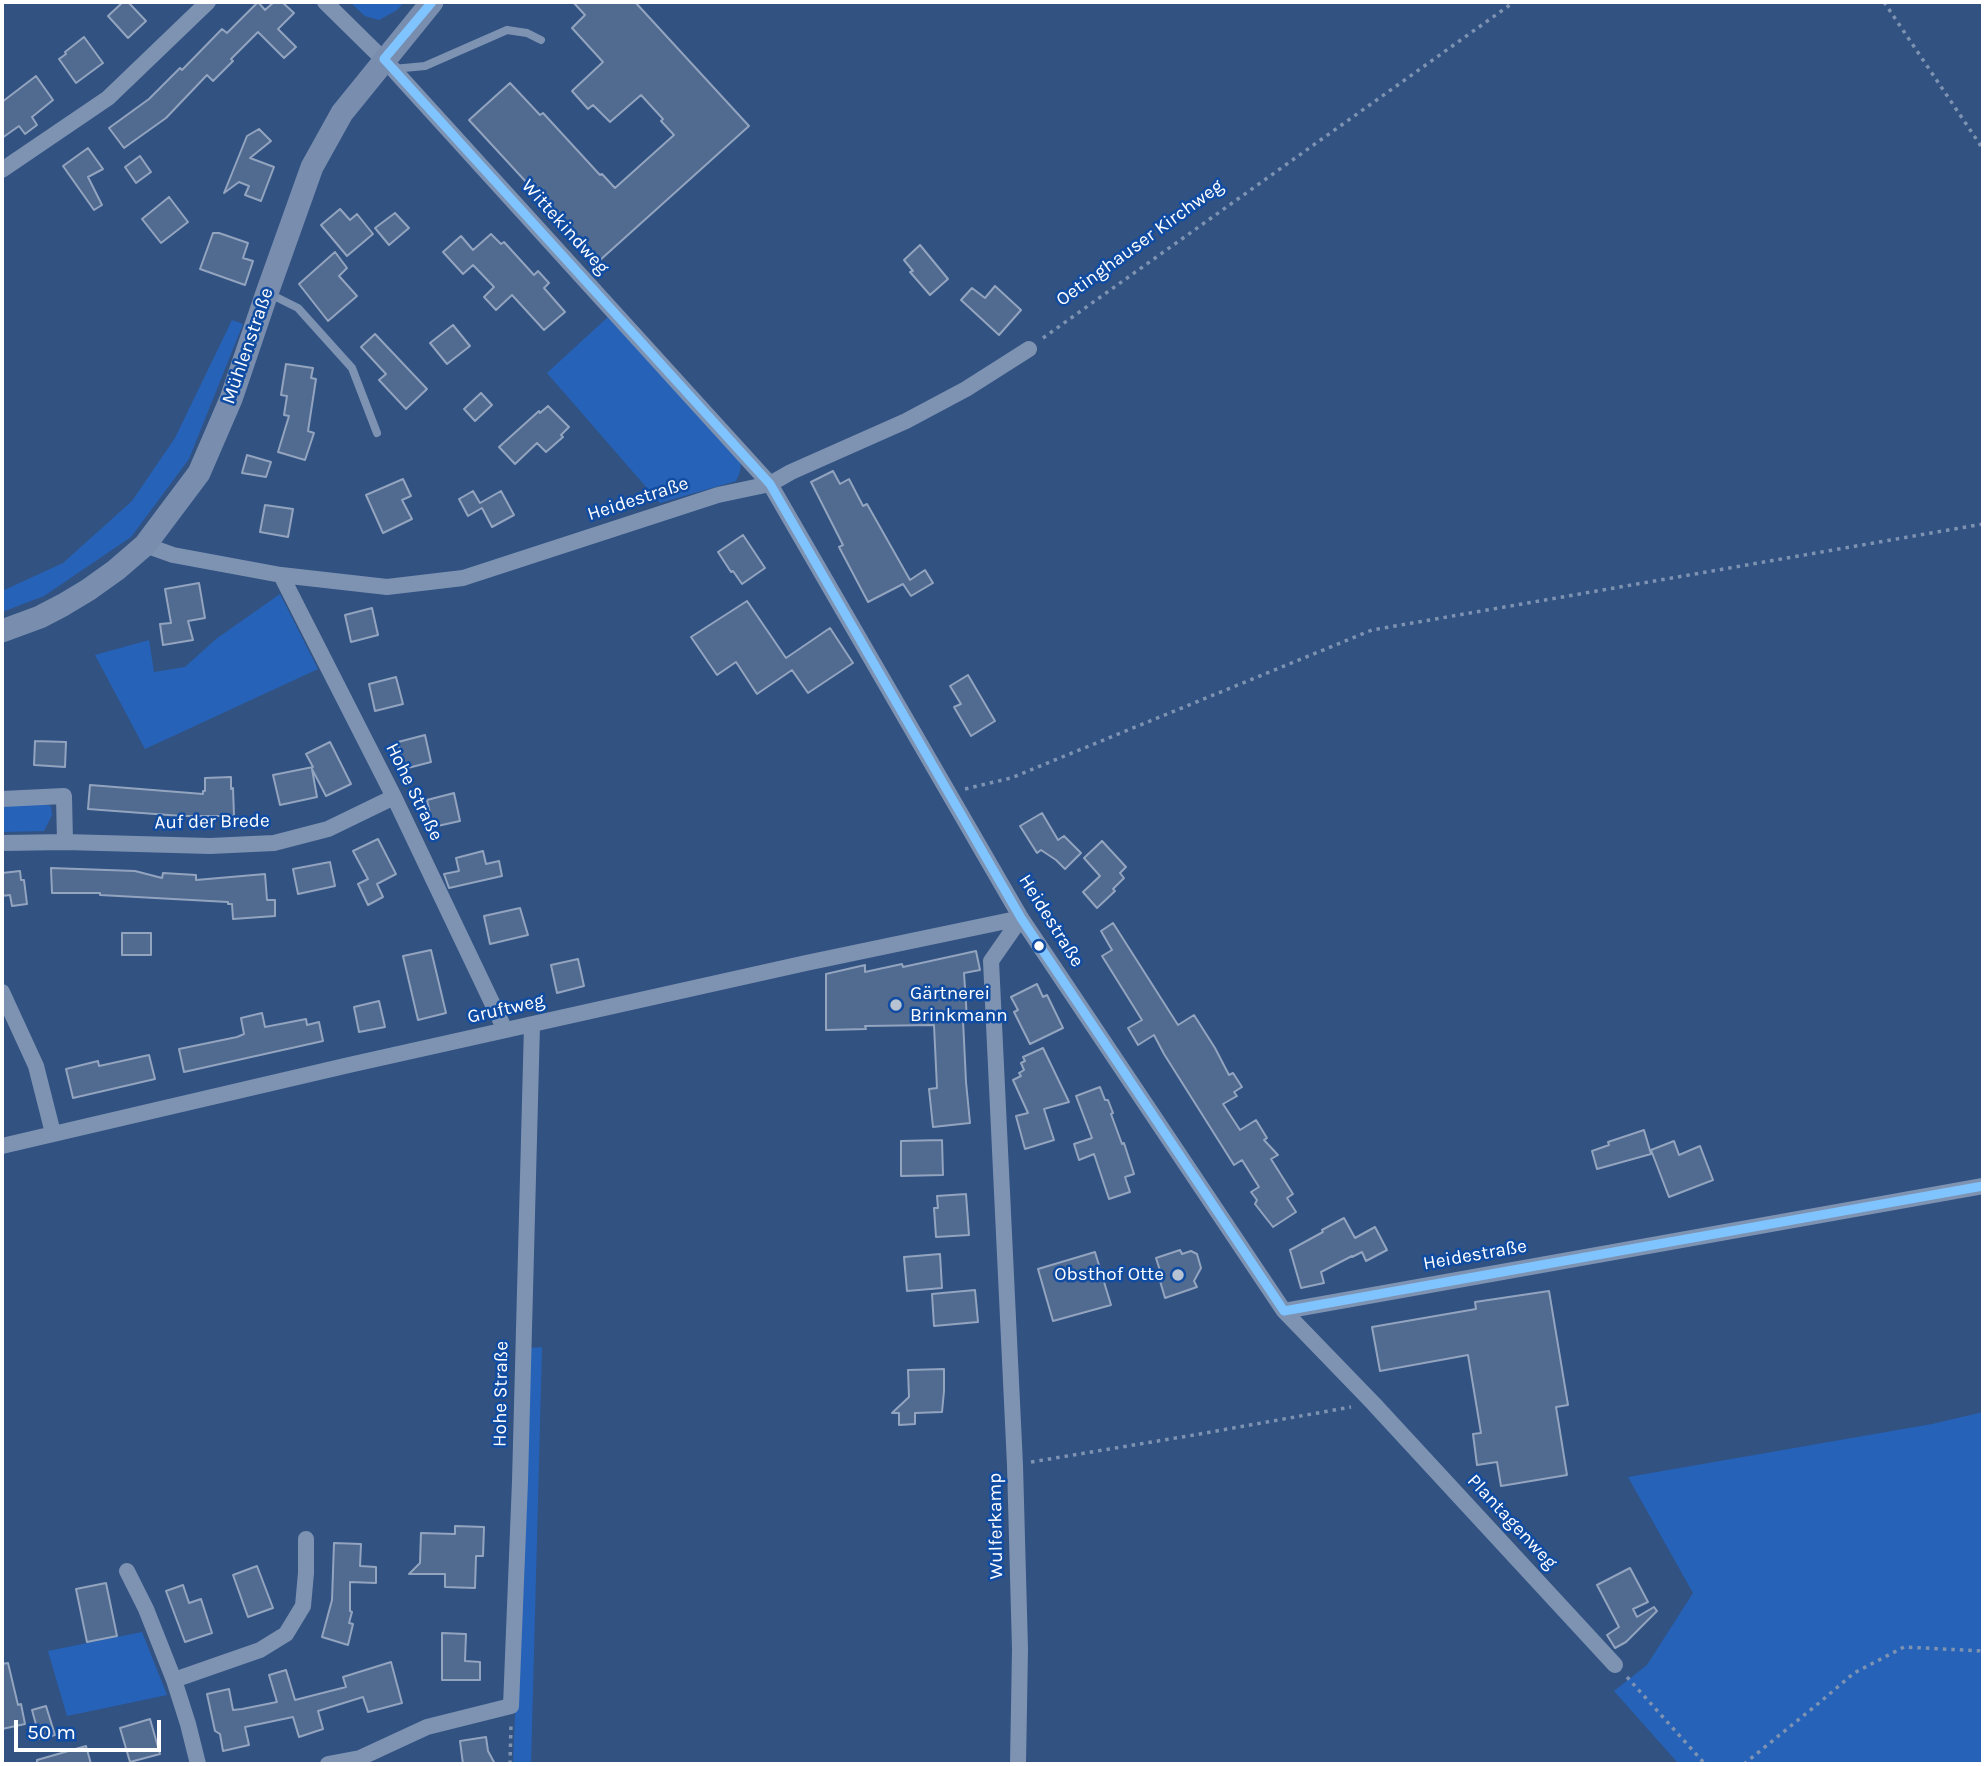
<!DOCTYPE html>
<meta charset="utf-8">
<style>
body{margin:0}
#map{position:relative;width:1985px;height:1766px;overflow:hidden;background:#325282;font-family:Karla,sans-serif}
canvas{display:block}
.frame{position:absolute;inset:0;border:4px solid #fff;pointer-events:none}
.scale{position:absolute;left:14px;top:1720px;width:147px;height:32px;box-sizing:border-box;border:4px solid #fff;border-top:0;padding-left:9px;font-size:21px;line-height:24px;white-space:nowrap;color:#fff;-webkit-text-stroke:5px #114ca3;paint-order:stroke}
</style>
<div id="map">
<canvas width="1985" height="1766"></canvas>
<div class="frame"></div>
<div class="scale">50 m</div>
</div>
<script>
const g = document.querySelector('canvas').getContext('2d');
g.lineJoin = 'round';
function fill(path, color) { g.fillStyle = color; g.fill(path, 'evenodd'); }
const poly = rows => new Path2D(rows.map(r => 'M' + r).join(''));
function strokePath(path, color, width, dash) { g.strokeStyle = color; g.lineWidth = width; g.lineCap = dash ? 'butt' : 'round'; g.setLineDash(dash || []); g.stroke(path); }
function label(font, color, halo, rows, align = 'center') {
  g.font = font + ' Karla,sans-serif'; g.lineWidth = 5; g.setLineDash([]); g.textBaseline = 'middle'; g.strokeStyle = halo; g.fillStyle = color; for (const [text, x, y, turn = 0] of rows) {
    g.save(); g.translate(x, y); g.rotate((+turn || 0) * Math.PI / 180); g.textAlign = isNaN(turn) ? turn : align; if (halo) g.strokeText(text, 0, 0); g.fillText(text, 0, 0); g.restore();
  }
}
fill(poly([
 [350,2,404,2,397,10,379,20,365,16],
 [608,317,741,463,740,472,736,481,660,503,547,373],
 [232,320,243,324,189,459,131,537,44,596,2,612,2,591,63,563,132,501,175,438],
 [280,594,318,669,145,749,95,655,149,640,154,672,185,667,216,639],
 [40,803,51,806,52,815,44,831,2,832,2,807],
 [542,1347,531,1764,513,1764,530,1348],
 [1983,1412,1983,1764,1676,1764,1677,1762,1614,1691,1647,1665,1693,1593,1628,1477,1932,1424],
 [142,1632,167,1695,67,1716,48,1651]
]), '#2663b8');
const building = poly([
 [123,2,128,2,146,21,128,38,108,16,123,2],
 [258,2,265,10,274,2,282,2,294,13,278,29,296,47,284,58,258,32,231,59,233,61,213,81,207,75,166,118,124,148,109,128,149,99,180,68,182,70,222,29,227,33,258,2],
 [573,2,635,2,749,126,599,261,469,120,510,83,540,115,543,113,600,175,602,174,615,188,674,135,661,121,663,119,641,95,610,122,593,105,588,109,572,91,603,62,572,28,585,15,573,2],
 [84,37,103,63,76,83,59,59,66,54,65,52,84,37],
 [36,76,53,100,32,117,37,125,25,134,19,126,2,138,2,102,36,76],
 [259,129,271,141,250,158,274,167,261,201,245,195,249,186,239,182,224,193,247,136,259,129],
 [88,148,103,169,88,177,102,205,94,210,63,166,88,148],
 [140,156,151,172,136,183,125,167,140,156],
 [169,197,188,222,161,243,142,219,169,197],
 [340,209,350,220,357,214,373,234,347,256,321,225,340,209],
 [395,213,409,228,389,245,375,228,395,213],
 [213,233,219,233,248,243,243,258,253,261,245,285,200,269,213,233],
 [491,234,501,244,504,242,534,275,538,271,549,283,544,288,565,312,544,330,512,295,496,310,484,297,494,287,473,265,463,274,443,252,461,236,473,250,491,234],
 [920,245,948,279,930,295,910,272,913,271,904,260,920,245],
 [335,252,347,268,339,276,357,296,328,321,299,284,335,252],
 [995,286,1021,310,999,335,961,300,972,288,985,298,995,286],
 [453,325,470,346,447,364,430,343,453,325],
 [375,334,427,389,406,409,379,380,386,374,361,347,375,334],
 [286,364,313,368,311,378,316,379,308,431,314,433,305,460,278,452,289,416,284,415,287,396,281,395,286,364],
 [481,393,492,405,475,421,464,409,481,393],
 [548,406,569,427,561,435,563,437,546,452,537,443,515,464,499,447,539,411,540,413,548,406],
 [247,455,271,462,266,477,242,473,247,455],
 [833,471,840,484,849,479,863,506,867,504,910,580,925,570,933,583,911,596,903,584,868,602,839,547,843,545,811,482,833,471],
 [403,479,411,496,402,500,412,519,383,533,366,495,403,479],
 [473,491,480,503,501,491,514,515,492,527,482,508,468,516,459,499,473,491],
 [265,505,293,509,288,537,260,532,265,505],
 [743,535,765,568,742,584,733,571,731,572,718,552,743,535],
 [199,583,205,618,188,621,193,640,163,645,160,624,171,623,165,589,199,583],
 [747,601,786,658,830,628,853,663,808,693,792,670,757,694,736,662,717,675,691,637,747,601],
 [372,608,378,635,351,642,345,615,372,608],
 [968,675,995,721,971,736,954,707,961,704,950,686,968,675],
 [396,677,403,704,375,711,369,684,396,677],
 [425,735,431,762,404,769,398,742,425,735],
 [35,741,66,742,65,767,34,765,35,741],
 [330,742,351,784,326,796,312,769,317,797,280,805,273,775,313,767,306,754,330,742],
 [231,777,231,789,233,788,234,816,182,816,88,809,90,785,203,794,203,791,205,791,205,778,231,777],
 [454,793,460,821,433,827,427,800,454,793],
 [1042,813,1058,840,1064,836,1081,853,1065,869,1056,860,1041,850,1037,853,1020,826,1042,813],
 [378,839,396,874,377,884,383,897,368,905,358,884,368,879,353,851,378,839],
 [1102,841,1126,867,1120,873,1124,878,1113,889,1115,891,1097,908,1083,892,1100,876,1084,858,1102,841],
 [483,851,486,864,499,861,502,876,449,888,444,874,459,871,456,858,483,851],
 [330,862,335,886,298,894,293,869,330,862],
 [51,868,135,871,162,878,163,873,196,875,196,880,265,874,267,900,275,900,275,916,233,919,232,904,228,904,228,902,100,895,100,893,52,893,51,868],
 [20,871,21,880,24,880,27,904,12,906,10,895,2,896,2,873,20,871],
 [520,908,528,935,490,944,484,916,520,908],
 [1113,923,1178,1025,1194,1015,1215,1048,1229,1075,1233,1073,1242,1087,1234,1092,1237,1096,1223,1104,1240,1130,1256,1120,1267,1138,1264,1140,1278,1155,1271,1159,1293,1194,1287,1198,1296,1212,1273,1227,1255,1204,1257,1200,1251,1192,1259,1187,1242,1160,1234,1165,1164,1054,1154,1035,1138,1045,1128,1028,1142,1020,1102,956,1112,950,1101,931,1113,923],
 [122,933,151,933,151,955,122,955,122,933],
 [431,950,446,1013,418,1020,403,956,431,950],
 [976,951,980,970,964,973,967,1019,963,1020,966,1082,970,1123,933,1127,929,1089,937,1088,934,1025,865,1026,866,1029,826,1030,826,974,865,965,865,972,902,964,903,967,976,951],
 [578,959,584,986,557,993,551,965,578,959],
 [1037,984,1043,997,1047,995,1063,1028,1030,1044,1014,1012,1018,1010,1011,997,1037,984],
 [379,1001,385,1027,359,1032,354,1007,379,1001],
 [262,1013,265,1027,306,1019,307,1025,319,1022,323,1041,184,1072,179,1049,237,1037,244,1034,241,1018,262,1013],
 [1043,1048,1069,1102,1044,1109,1054,1140,1025,1149,1016,1116,1028,1113,1013,1080,1021,1076,1019,1073,1024,1070,1021,1063,1025,1061,1023,1057,1043,1048],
 [149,1055,155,1079,73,1098,66,1069,98,1061,99,1066,149,1055],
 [1100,1087,1105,1100,1108,1100,1113,1113,1111,1114,1122,1144,1124,1143,1134,1174,1125,1177,1130,1192,1109,1199,1094,1154,1079,1160,1074,1144,1092,1138,1076,1096,1100,1087],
 [1644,1130,1651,1154,1597,1169,1592,1151,1609,1145,1608,1142,1644,1130],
 [942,1140,943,1175,901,1176,901,1141,942,1140],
 [1674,1141,1679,1155,1700,1146,1713,1180,1669,1197,1651,1150,1674,1141],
 [966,1194,969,1235,936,1237,934,1208,938,1208,937,1196,966,1194],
 [1344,1218,1355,1238,1375,1227,1387,1250,1366,1261,1362,1252,1352,1257,1352,1256,1321,1272,1324,1283,1301,1288,1290,1250,1323,1232,1322,1230,1344,1218],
 [1180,1250,1182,1254,1191,1251,1197,1254,1201,1268,1194,1281,1197,1287,1165,1298,1160,1281,1163,1280,1156,1258,1180,1250],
 [1095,1252,1111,1305,1053,1321,1038,1269,1095,1252],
 [940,1254,942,1288,907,1291,904,1257,940,1254],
 [975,1290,978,1322,934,1326,932,1294,975,1290],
 [1549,1291,1568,1405,1556,1407,1567,1475,1501,1486,1497,1462,1477,1465,1473,1434,1481,1433,1468,1355,1380,1371,1372,1327,1476,1309,1475,1302,1549,1291],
 [944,1369,944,1391,942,1412,915,1413,915,1424,899,1425,899,1413,892,1413,909,1397,908,1370,944,1369],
 [455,1526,484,1527,483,1556,476,1556,475,1588,445,1587,445,1574,409,1574,420,1563,421,1533,455,1534,455,1526],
 [334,1543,361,1544,360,1566,376,1567,376,1583,350,1582,350,1611,352,1612,349,1623,353,1624,348,1645,322,1637,332,1600,334,1543],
 [257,1566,273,1608,248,1617,233,1575,257,1566],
 [1630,1568,1648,1602,1633,1609,1637,1617,1654,1607,1657,1611,1626,1642,1615,1648,1607,1635,1619,1627,1597,1585,1630,1568],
 [106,1583,117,1636,87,1642,76,1589,106,1583],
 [183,1585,189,1603,201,1599,212,1633,185,1642,166,1591,183,1585],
 [442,1633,466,1634,465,1661,480,1662,480,1680,442,1680,442,1633],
 [391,1662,402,1703,368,1712,363,1697,318,1711,323,1729,299,1737,293,1717,245,1727,249,1745,223,1751,220,1734,215,1731,207,1694,229,1689,233,1710,242,1709,277,1702,269,1675,286,1670,295,1700,346,1687,343,1677,391,1662],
 [8,1663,18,1705,21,1704,25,1724,2,1729,2,1664,8,1663],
 [46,1706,55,1735,40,1739,32,1710,46,1706],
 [150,1719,160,1754,130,1762,120,1728,150,1719],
 [486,1737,488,1751,495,1764,463,1764,460,1741,486,1737],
 [86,1746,91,1764,37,1764,37,1760,86,1746]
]);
fill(building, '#506a90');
strokePath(building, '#93a4bf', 2);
strokePath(poly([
 [1884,2,1983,149],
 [1043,338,1514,2],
 [965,789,1011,778,1372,630,1983,524],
 [1031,1462,1194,1435,1351,1407],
 [1627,1677,1705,1764],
 [510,1764,511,1724],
 [1744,1764,1819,1703,1854,1673,1904,1647,1983,1651]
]), '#7e93b2', 3.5, [3.5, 5]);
strokePath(poly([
 [393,69,425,66,507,30,527,33,541,40],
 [270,294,298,308,352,368,377,433]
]), '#7e93b2', 8);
strokePath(poly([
 [325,2,393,69,770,484,1021,918,1284,1311,1373,1403,1615,1665],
 [2,170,108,98,208,2],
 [145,545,173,555,281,575,387,587,463,578,718,495,770,484,791,472,906,421,966,389,1029,349],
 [281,575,394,797,505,1030],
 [2,799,64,796,65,842],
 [2,843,65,842,210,846,274,843,328,829,394,797],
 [2,992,36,1066,53,1133],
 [2,1146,349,1065,806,963,1021,918],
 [1284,1311,1983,1186],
 [127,1571,146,1609,174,1680,188,1724,198,1764],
 [174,1680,260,1650,286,1634,303,1606,306,1573,306,1539],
 [328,1764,360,1758,427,1727,511,1706,520,1481,532,1025],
 [1018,1764,1020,1649,1015,1465,991,961,1021,918]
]), '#7e93b2', 16);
strokePath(poly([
 [2,631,40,617,63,605,88,590,116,570,145,545,199,473,231,399,267,293,312,167,342,113,432,2]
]), '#798eae', 23);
strokePath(poly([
 [384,59,770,484,1021,918,1284,1311],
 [384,59,432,2],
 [1284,1311,1983,1186]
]), '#80c4ff', 9);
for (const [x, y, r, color] of [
 [1039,946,6,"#fff"],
 [896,1005,7,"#b7c2d3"],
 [1178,1275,7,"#b7c2d3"]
]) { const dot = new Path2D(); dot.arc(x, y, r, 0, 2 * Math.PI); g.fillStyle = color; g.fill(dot); strokePath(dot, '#114ca3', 2.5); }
label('19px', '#fff', '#114ca3', [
 ["Wittekindweg",565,227,48],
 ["Oetinghauser Kirchweg",1140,243,-36],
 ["Mühlenstraße",248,346,-71],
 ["Heidestraße",638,499,-18],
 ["Hohe Straße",414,792,64],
 ["Auf der Brede",212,822,-1],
 ["Heidestraße",1051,921,58],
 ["Gruftweg",506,1009,-13],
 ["Heidestraße",1475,1255,-10],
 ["Hohe Straße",501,1394,-89],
 ["Plantagenweg",1512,1522,47],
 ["Wulferkamp",996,1526,-91]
]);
label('19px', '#fff', '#114ca3', [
 ["Gärtnerei",910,994],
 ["Brinkmann",910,1016],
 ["Obsthof Otte",1164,1275,"right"]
], 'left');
</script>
